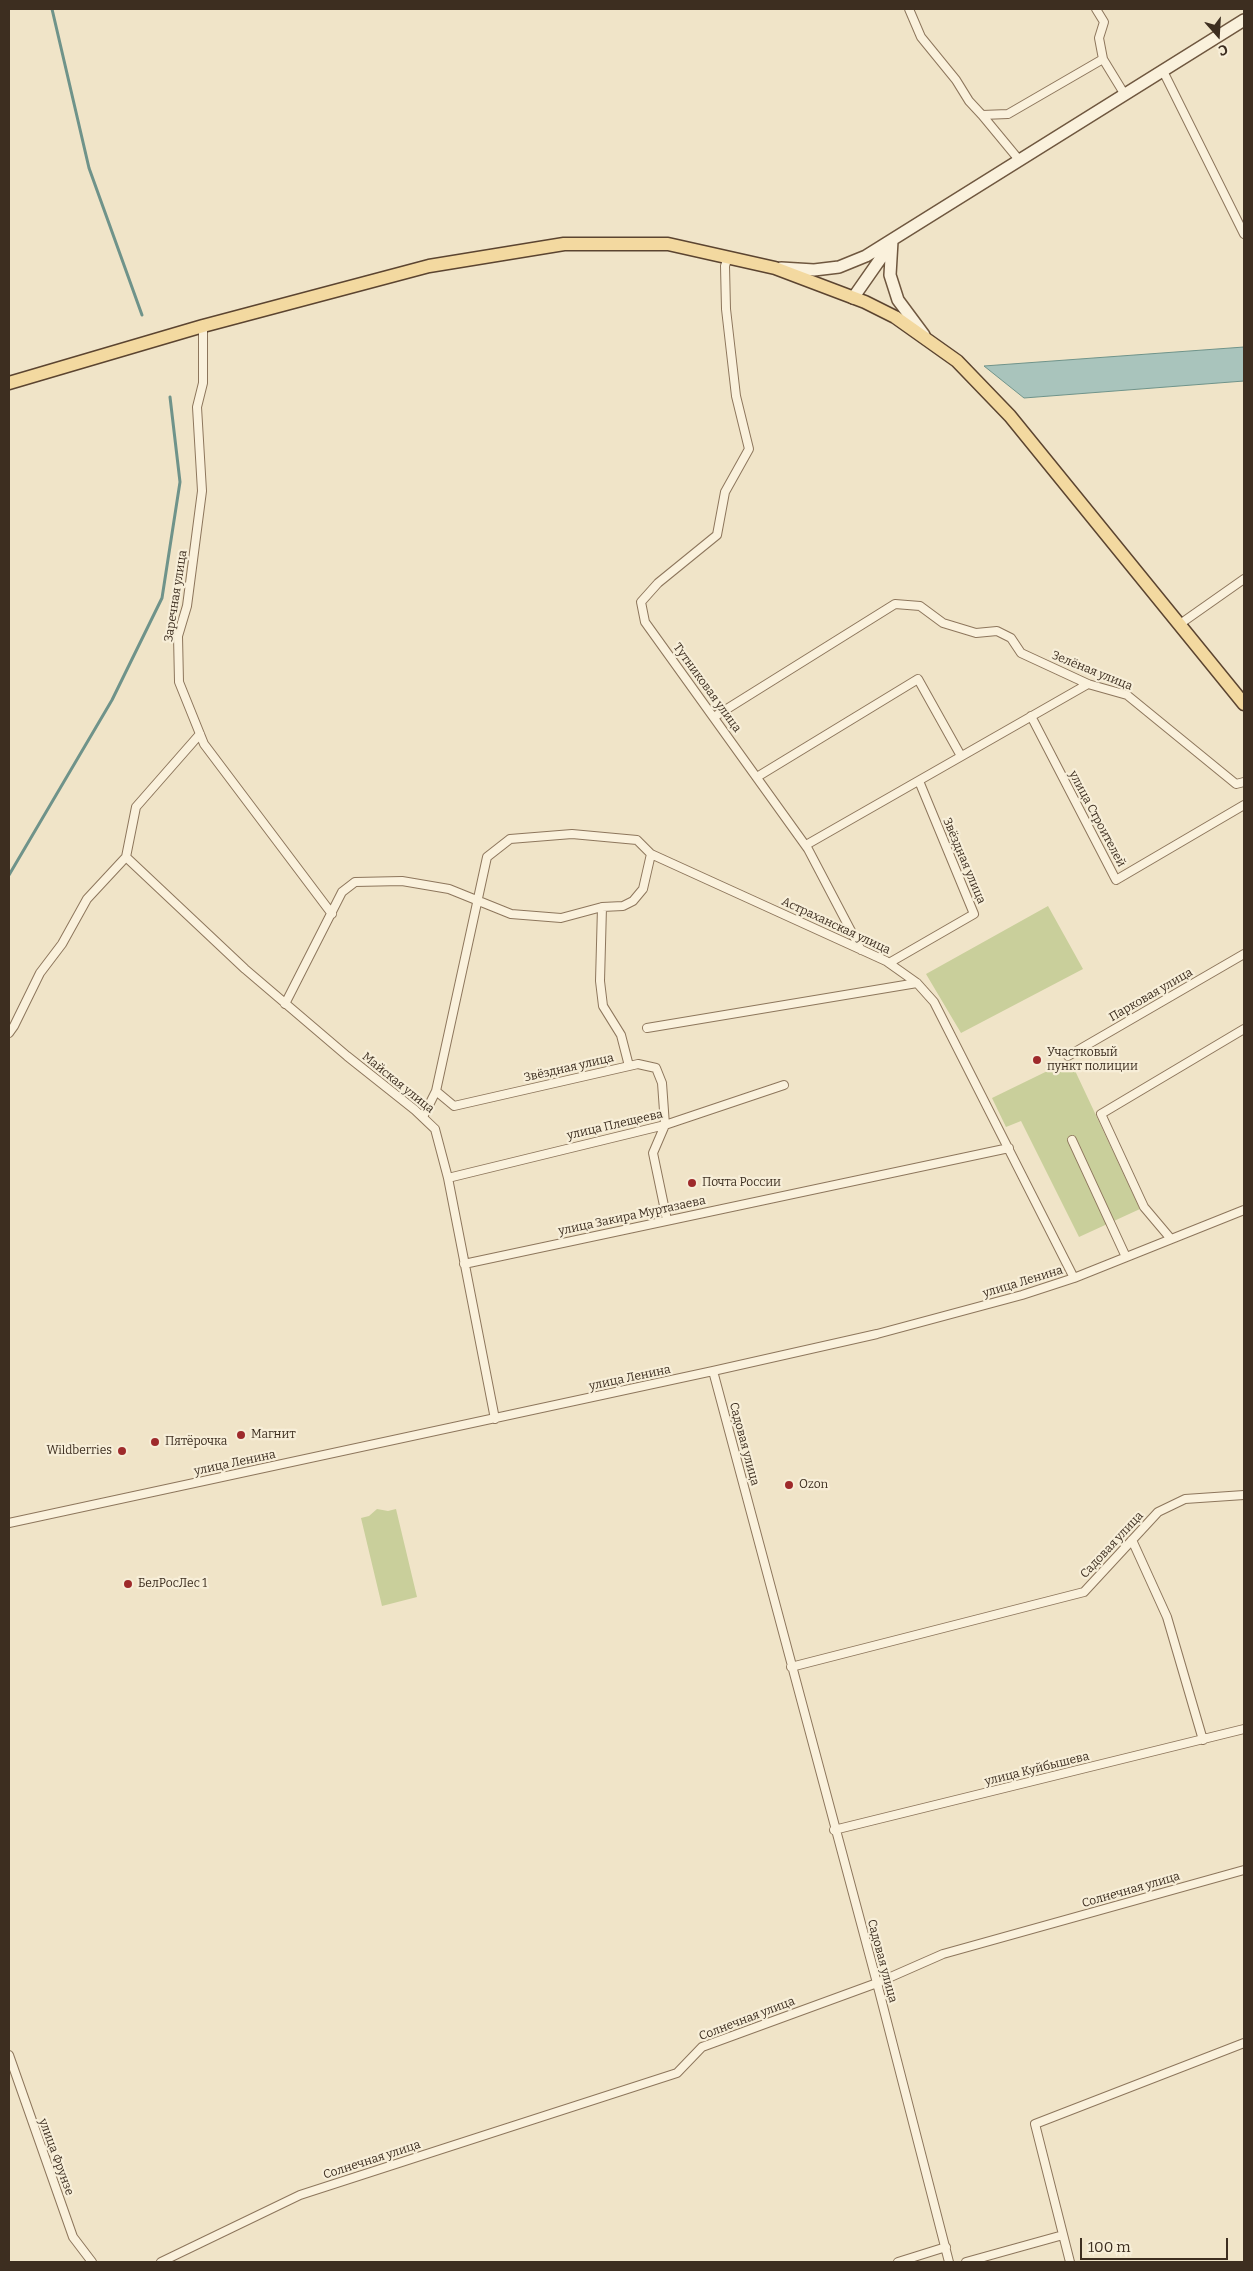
<!DOCTYPE html>
<meta charset="utf-8">
<style>
body{margin:0}
#map{position:relative;width:1253px;height:2271px;overflow:hidden;background:#f0e4c8;font-family:Bitter,serif}
canvas{display:block}
.frame{position:absolute;inset:0;border:10px solid #3d2e20;pointer-events:none}
.north{position:absolute;left:1193px;top:10px;width:50px;height:50px;-webkit-text-stroke:4px #f7eed8;paint-order:stroke;rotate:161deg;font-size:14px;font-weight:700;line-height:20px;text-align:center;color:#3d2e20}
.north::after{content:'';display:block;margin:auto;width:18px;height:22px;background:#3d2e20;clip-path:polygon(50% 0,100% 100%,50% 72%,0 100%)}
.scale{position:absolute;left:1080px;top:2238px;width:148px;height:22px;box-sizing:border-box;border:2px solid #3d2e20;border-top:0;padding-left:6px;font-size:15px;line-height:18px;white-space:nowrap;color:#3d2e20;-webkit-text-stroke:4px #f7eed8;paint-order:stroke}
</style>
<div id="map">
<canvas width="1253" height="2271"></canvas>
<div class="frame"></div>
<div class="north">С</div>
<div class="scale">100 m</div>
</div>
<script>
const g = document.querySelector('canvas').getContext('2d');
g.lineJoin = 'round';
function fill(path, color) { g.fillStyle = color; g.fill(path, 'evenodd'); }
const poly = rows => new Path2D(rows.map(r => 'M' + r).join(''));
function strokePath(path, color, width, dash) { g.strokeStyle = color; g.lineWidth = width; g.lineCap = dash ? 'butt' : 'round'; g.setLineDash(dash || []); g.stroke(path); }
function label(font, color, halo, rows, align = 'center') {
  g.font = font + ' Bitter,serif'; g.lineWidth = 4.5; g.setLineDash([]); g.textBaseline = 'middle'; g.strokeStyle = halo; g.fillStyle = color; for (const [text, x, y, turn = 0] of rows) {
    g.save(); g.translate(x, y); g.rotate((+turn || 0) * Math.PI / 180); g.textAlign = isNaN(turn) ? turn : align; if (halo) g.strokeText(text, 0, 0); g.fillText(text, 0, 0); g.restore();
  }
}
fill(poly([
 [1048,906,1083,969,961,1033,926,974],
 [1070,1060,1140,1209,1079,1237,1021,1121,1006,1127,992,1098],
 [377,1509,388,1511,396,1509,417,1597,382,1606,361,1518,369,1516]
]), '#c9cf9b');
const water = poly([
 [1244,347,1244,381,1024,398,984,366,1244,347]
]);
fill(water, '#a9c4bc');
strokePath(water, '#6f938a', 1);
strokePath(poly([
 [52,9,89,168,142,315],
 [9,875,112,700,162,598,180,482,170,397]
]), '#6f938a', 3);
const street = poly([
 [909,9,921,37,956,80,969,101,982,115,1008,114,1103,59],
 [1096,9,1104,22,1099,38,1103,59,1125,95],
 [1163,71,1244,234],
 [982,115,1020,161],
 [728,257,725,266,726,309,736,396,749,449,725,492,717,535,658,583,641,602,645,622,808,849,861,950],
 [203,326,203,383,197,407,202,491,187,606,178,636,179,682,204,744,332,914],
 [1180,624,1244,579],
 [1031,716,1116,880,1244,805],
 [714,717,895,604,920,606,943,623,976,633,997,631,1011,638,1021,653,1088,684,1127,695,1236,784,1244,782],
 [757,777,918,679,961,756],
 [806,845,1088,684],
 [126,857,245,969,347,1056,415,1110,435,1129,448,1178,495,1419],
 [602,907,600,981,603,1006,621,1035,629,1066],
 [889,963,974,914,919,781],
 [285,1004,342,892,355,882,402,881,449,889,511,914,561,918,602,907,623,906,633,901,643,889,651,854],
 [647,1028,917,983],
 [9,1033,14,1026,40,973,62,944,87,899,126,857,136,807,200,734],
 [1068,1056,1244,954],
 [436,1091,454,1106,638,1064,656,1068,662,1083,665,1125,653,1153,667,1220],
 [423,1117,436,1091,487,857,510,839,572,834,637,840,651,854,886,961,917,983,934,1002,1074,1278],
 [1072,1140,1126,1257],
 [448,1178,665,1125,784,1085],
 [1171,1239,1144,1207,1101,1114,1244,1029],
 [464,1264,1009,1148],
 [713,1371,877,1983,949,2262],
 [9,1523,713,1371,877,1334,1022,1295,1074,1278,1244,1210],
 [1132,1540,1167,1617,1203,1740],
 [791,1667,1084,1592,1158,1512,1185,1499,1244,1495],
 [834,1830,1244,1729],
 [9,2055,73,2237,92,2262],
 [161,2262,300,2195,677,2073,702,2047,877,1983,943,1954,1244,1870],
 [898,2262,946,2247],
 [966,2262,1063,2235],
 [1070,2262,1035,2124,1244,2043]
]);
const secondary = poly([
 [892,241,890,275,898,300,924,335],
 [781,268,814,270,839,267,866,256,1244,20],
 [853,298,890,245]
]);
const primary = poly([
 [9,383,203,326,429,266,564,244,668,244,775,268,865,302,895,317,957,361,1010,416,1244,704]
]);
strokePath(street, '#8d765c', 10);
strokePath(secondary, '#6f573f', 14);
strokePath(primary, '#5b4430', 15);
strokePath(street, '#faf1dc', 8);
strokePath(secondary, '#faf1dc', 11);
strokePath(primary, '#f3d9a0', 12);
for (const [x, y, r, color] of [
 [1037,1060,5,"#9e2a2b"],
 [692,1183,5,"#9e2a2b"],
 [241,1435,5,"#9e2a2b"],
 [155,1442,5,"#9e2a2b"],
 [122,1451,5,"#9e2a2b"],
 [789,1485,5,"#9e2a2b"],
 [128,1584,5,"#9e2a2b"]
]) { const dot = new Path2D(); dot.arc(x, y, r, 0, 2 * Math.PI); g.fillStyle = color; g.fill(dot); strokePath(dot, '#f7eed8', 2); }
label('12px', '#3d2e20', '#f7eed8', [
 ["Заречная улица",176,596,-81],
 ["Зелёная улица",1092,671,22],
 ["Тутниковая улица",707,688,54],
 ["улица Строителей",1097,819,62],
 ["Звёздная улица",964,861,67],
 ["Астраханская улица",836,926,25],
 ["Парковая улица",1151,995,-30],
 ["Звёздная улица",569,1068,-13],
 ["Майская улица",398,1083,39],
 ["улица Плещеева",615,1125,-13],
 ["улица Закира Муртазаева",632,1216,-12],
 ["улица Ленина",1023,1282,-17],
 ["улица Ленина",630,1378,-12],
 ["Садовая улица",744,1444,75],
 ["улица Ленина",235,1463,-12],
 ["Садовая улица",1112,1545,-47],
 ["улица Куйбышева",1037,1769,-14],
 ["Солнечная улица",1131,1890,-16],
 ["Садовая улица",882,1961,75],
 ["Солнечная улица",747,2019,-21],
 ["улица Фрунзе",56,2157,70],
 ["Солнечная улица",372,2160,-18]
]);
label('12px', '#3d2e20', '#f7eed8', [
 ["Участковый",1047,1053],
 ["пункт полиции",1047,1067],
 ["Почта России",702,1183],
 ["Магнит",251,1435],
 ["Пятёрочка",165,1442],
 ["Wildberries",112,1451,"right"],
 ["Ozon",799,1485],
 ["БелРосЛес 1",138,1584]
], 'left');
</script>
